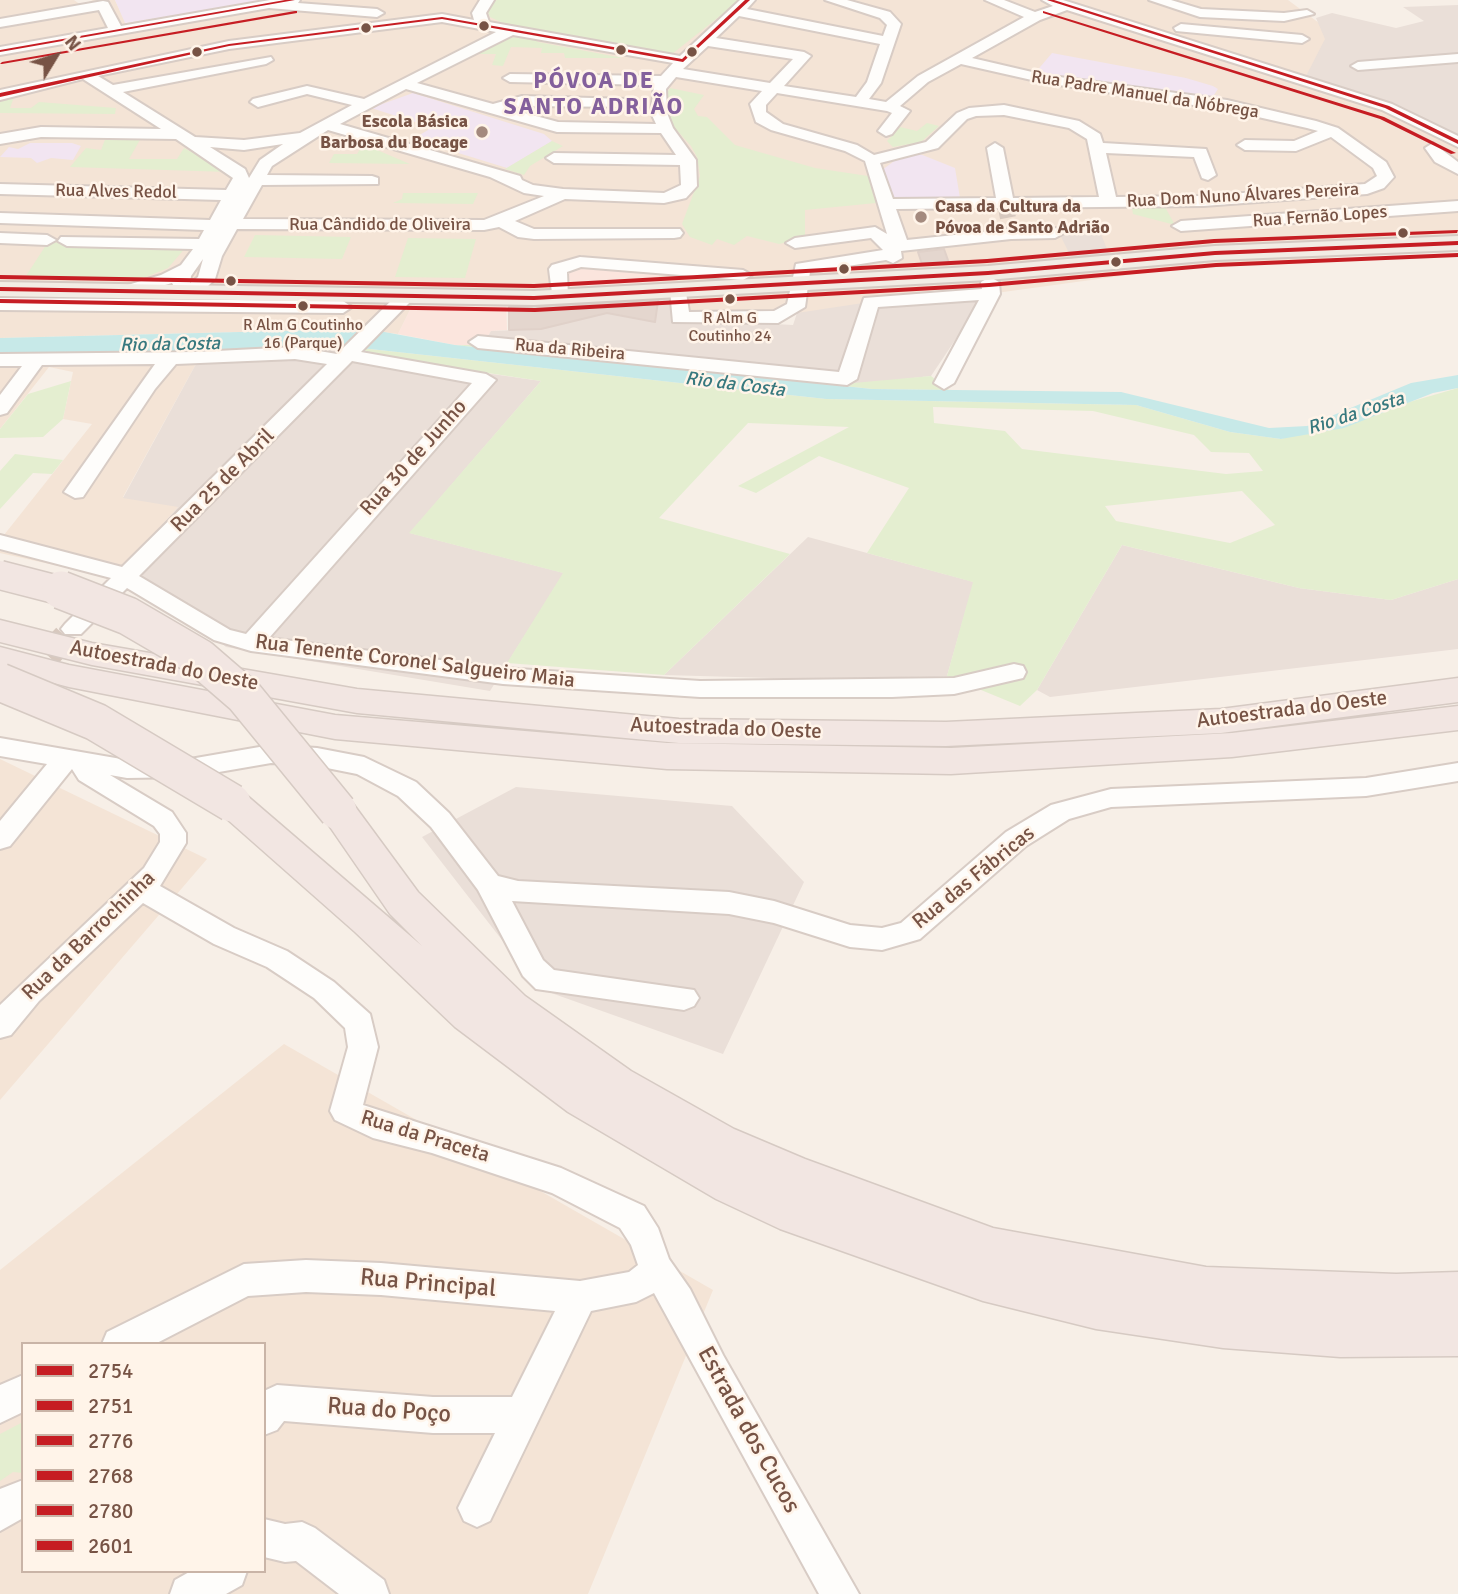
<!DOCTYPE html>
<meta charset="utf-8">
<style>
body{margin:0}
#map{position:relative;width:1458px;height:1594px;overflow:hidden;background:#f7efe7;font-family:Signika,sans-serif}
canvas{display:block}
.legend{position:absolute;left:21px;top:1342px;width:245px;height:231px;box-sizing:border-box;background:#fff4e9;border:2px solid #c9b4a7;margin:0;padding:9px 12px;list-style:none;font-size:21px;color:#775345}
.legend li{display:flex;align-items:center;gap:14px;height:35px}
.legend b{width:35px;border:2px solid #c9b4a7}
.north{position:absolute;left:21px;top:21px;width:70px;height:70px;-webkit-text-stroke:5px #fff4e9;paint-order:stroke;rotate:52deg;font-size:19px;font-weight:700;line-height:28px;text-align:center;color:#775345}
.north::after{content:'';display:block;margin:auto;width:24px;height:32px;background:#775345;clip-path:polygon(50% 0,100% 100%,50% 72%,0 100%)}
</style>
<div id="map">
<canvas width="1458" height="1594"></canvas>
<ul class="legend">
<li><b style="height:9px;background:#c61d23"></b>2754</li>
<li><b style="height:9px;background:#c61d23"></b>2751</li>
<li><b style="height:9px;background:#c61d23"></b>2776</li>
<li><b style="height:9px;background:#c61d23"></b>2768</li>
<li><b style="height:9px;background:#c61d23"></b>2780</li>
<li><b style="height:9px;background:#c61d23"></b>2601</li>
</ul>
<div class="north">N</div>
</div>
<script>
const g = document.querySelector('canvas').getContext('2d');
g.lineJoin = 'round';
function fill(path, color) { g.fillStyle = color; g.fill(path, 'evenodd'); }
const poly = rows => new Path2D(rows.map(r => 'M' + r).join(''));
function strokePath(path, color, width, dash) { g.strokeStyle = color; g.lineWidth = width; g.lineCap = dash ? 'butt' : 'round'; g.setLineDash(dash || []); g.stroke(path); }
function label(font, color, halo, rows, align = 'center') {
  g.font = font + ' Signika,sans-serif'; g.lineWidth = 5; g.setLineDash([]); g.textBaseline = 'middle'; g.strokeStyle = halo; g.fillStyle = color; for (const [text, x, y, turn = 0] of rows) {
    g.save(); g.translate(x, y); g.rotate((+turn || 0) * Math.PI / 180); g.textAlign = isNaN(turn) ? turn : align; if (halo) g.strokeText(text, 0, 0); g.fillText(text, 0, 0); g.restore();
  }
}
fill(poly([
 [0,0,74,0,81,5,93,0,115,0,126,23,271,0,1288,0,1338,37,1324,76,1458,140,1458,248,1157,271,930,302,696,322,671,294,416,298,398,334,359,329,0,338],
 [203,351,123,497,179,506,127,564,99,575,0,553,0,540,92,424,63,419,73,372,49,367,0,429,0,355],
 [0,759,207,859,0,1100],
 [284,1044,713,1290,588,1594,0,1594,0,1270],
 [23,1344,264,1344,264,1571,23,1571]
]), '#f4e4d6');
fill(poly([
 [578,264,658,271,661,285,560,290,562,269],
 [416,298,506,303,507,330,491,331,483,345,455,345,398,334]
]), '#fbe5dd');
fill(poly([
 [1458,5,1458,138,1393,106,1305,78,1325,39,1316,18,1332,13,1396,28,1424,21,1403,7],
 [1075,228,1099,229,1109,254,1072,259,1060,235],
 [671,294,676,304,697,320,793,325,797,313,863,303,984,297,931,376,861,384,483,345,491,331,541,329,607,313,655,317,659,296],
 [342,348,338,352,541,381,410,533,564,573,490,691,226,647,127,564,178,507,123,498,203,351],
 [808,537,974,582,947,676,807,679,664,675],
 [1122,545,1299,588,1391,600,1458,579,1458,649,1050,697,1037,690],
 [516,787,732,806,804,882,723,1054,540,989,422,837]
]), '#eadfd8');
fill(poly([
 [115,0,271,0,125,23],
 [1052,53,1186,78,1213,86,1218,89,1214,95,1221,96,1220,99,1035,73],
 [413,93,544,134,552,141,507,168,413,139,428,130,428,126,371,108],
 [30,143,72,143,81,146,73,160,51,158,37,163,31,158,0,157,9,147,18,149],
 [920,154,955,168,960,198,899,200,891,196,882,170,897,159]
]), '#f2e5f1');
fill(poly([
 [497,0,740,0,672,54,505,24,490,17,487,10,488,5],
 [521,36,532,37,538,42,623,58,565,58,564,53,541,53,542,48,511,47,503,66,492,65,496,54,473,54,502,40],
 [670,88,704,95,694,109,698,116,707,117,735,145,815,168,868,176,876,203,805,210,805,238,779,244,747,236,734,245,717,239,712,245,690,237,682,224,700,176,697,157,691,146,665,117,664,98],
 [11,96,14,97,10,108,31,108,39,102,116,108,115,114,0,113,0,99],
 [927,123,939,126,921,142,893,147,887,141,900,127,917,131],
 [106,137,141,138,129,159,177,159,184,148,229,172,70,167,86,148,101,150],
 [552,141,563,146,530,166,524,175,505,169],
 [362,146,370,147,410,164,329,163,334,154,357,154],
 [403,193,478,193,473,204,393,203,402,199],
 [1138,206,1165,207,1175,225,1133,214,1132,208],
 [255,235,351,237,342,259,244,257],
 [408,238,476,239,465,278,395,277],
 [48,242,187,246,168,268,141,279,24,279],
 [455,345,483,345,842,384,931,376,949,390,872,389],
 [361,348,826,399,1136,405,1230,432,1281,439,1458,388,1458,579,1391,600,1299,588,1122,545,1037,690,1020,706,947,676,973,582,867,553,909,488,819,456,756,493,738,486,849,427,748,423,659,518,790,554,664,675,507,663,563,573,409,533,541,381,355,353],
 [933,407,1093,411,1194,435,1211,452,1249,453,1263,471,1226,474,1022,449,1005,431,934,423],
 [1242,491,1275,525,1230,543,1116,521,1105,506],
 [71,381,63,419,43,437,0,438,0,429,28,394],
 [15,454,63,460,52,474,33,473,0,509,0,471],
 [23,1422,23,1473,13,1472,0,1481,0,1434]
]), '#e4eed0');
fill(poly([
 [359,329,342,348,0,355,0,338],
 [379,331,455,345,872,389,1121,392,1269,428,1307,426,1411,383,1458,375,1458,388,1433,393,1344,428,1281,439,1230,432,1136,405,826,399,361,348]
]), '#c7e9e8');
const building = poly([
 [944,249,949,263,922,264,918,252,944,249],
 [658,301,655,322,607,313,541,329,509,330,509,307,658,301]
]);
fill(building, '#e4d6ce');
strokePath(building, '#e0d1c9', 2);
strokePath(poly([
 [1005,202,1011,234]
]), '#d7c8be', 16, [16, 8]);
strokePath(poly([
 [21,684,73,629]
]), '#d7c8be', 26, [26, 13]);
const minor = poly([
 [270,0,300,0,298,3,377,9,384,13,377,17,269,8,0,55,0,47,108,28,99,10,0,27,0,19,103,1,108,2,121,26,270,0],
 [480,0,494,0,486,13,489,22,680,56,740,0,755,0,747,9,883,36,887,25,880,18,825,0,847,0,890,12,901,24,881,83,869,99,886,102,918,76,1024,17,985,0,1004,0,1035,12,1053,6,1042,0,1063,0,1392,104,1458,136,1458,147,1382,110,1067,10,1040,20,972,58,1045,75,1227,100,1316,121,1338,128,1386,162,1394,177,1384,188,1367,194,1203,206,896,209,907,240,1011,229,1055,228,1064,233,1055,238,1011,239,901,251,902,258,893,263,886,260,810,272,805,307,778,323,673,322,670,290,673,286,685,286,689,312,774,311,787,304,796,264,883,250,871,238,795,248,786,243,795,238,875,227,887,234,865,161,845,151,771,130,756,122,750,104,762,91,676,77,666,89,667,113,673,128,696,160,697,186,686,198,664,203,565,199,515,221,534,229,680,229,683,233,680,237,674,238,534,239,518,237,499,227,484,230,237,229,222,256,215,279,203,291,185,297,179,296,172,283,127,296,121,295,118,291,121,287,161,275,181,265,193,249,67,246,58,241,61,237,199,239,204,230,0,223,0,213,210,220,221,200,0,194,0,184,226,190,233,178,176,139,41,137,0,144,0,134,41,127,161,129,83,79,0,100,0,90,229,41,442,14,474,20,472,13,480,0],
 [739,16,880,44,867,82,856,97,784,86,811,56,804,52,716,38,739,16],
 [442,22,496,32,364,99,307,86,253,99,250,102,258,107,307,94,352,105,300,133,244,140,195,137,123,92,266,64,273,60,271,57,113,85,98,76,229,49,442,22],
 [513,35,673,63,661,76,510,74,503,78,510,82,654,85,651,113,656,124,558,122,510,109,522,106,633,107,636,104,628,99,522,96,493,104,417,83,513,35],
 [708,46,793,59,770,83,683,69,708,46],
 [961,64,1045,83,1227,110,1307,128,1318,131,1294,141,1245,140,1237,145,1245,150,1296,151,1331,137,1373,168,1377,176,1365,184,1203,196,1116,197,1106,153,1194,157,1202,178,1208,180,1216,175,1206,149,1103,143,1100,134,1079,121,1004,105,969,108,957,113,926,142,874,155,857,145,783,124,766,112,766,105,777,93,887,111,892,113,878,131,886,136,892,134,910,111,900,106,928,82,961,64],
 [406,89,557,132,661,133,676,155,554,153,546,158,554,163,680,165,681,185,664,193,563,189,533,185,522,180,520,176,340,124,406,89],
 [1004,115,1069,128,1087,139,1099,197,1013,198,1003,148,995,143,987,148,996,198,893,199,880,163,938,148,967,119,976,116,1004,115],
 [328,130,490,177,524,193,544,196,484,220,243,219,262,185,378,184,378,178,372,176,267,175,272,166,328,130],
 [283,144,260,160,249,178,245,169,210,147,244,150,283,144],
 [203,259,198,277,190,283,191,276,203,259],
 [1149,0,1171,0,1201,9,1284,13,1307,10,1314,14,1284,21,1200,17,1149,0],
 [1181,24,1302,35,1309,39,1302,43,1176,31,1174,28,1181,24],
 [1458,54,1458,62,1358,70,1351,66,1358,62,1458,54],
 [1433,143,1458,162,1458,174,1435,162,1425,148,1433,143],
 [1458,201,1458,211,1181,231,1172,226,1181,221,1458,201],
 [0,233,47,235,56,240,47,245,0,243,0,233],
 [580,257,743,270,752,275,743,280,581,267,567,272,568,297,565,301,553,301,549,269,552,265,580,257],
 [990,277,999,282,1000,294,954,383,944,389,934,383,979,300,878,307,857,379,847,385,478,348,469,342,478,336,839,372,864,298,982,289,981,282,990,277],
 [406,291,412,292,415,296,412,300,361,352,486,374,496,380,269,638,503,668,700,681,954,678,1014,664,1023,666,1026,672,1023,678,954,694,892,697,700,697,503,684,251,651,214,640,127,588,81,634,65,634,61,629,65,624,111,578,0,549,0,535,122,567,327,364,295,359,176,364,155,389,83,497,75,498,64,492,155,364,42,365,7,413,0,415,0,395,22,366,0,366,0,354,197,352,295,347,337,354,400,292,406,291],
 [352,361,472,383,246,634,230,630,139,576,352,361],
 [0,298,343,301,352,307,343,313,0,310,0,298],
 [0,738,127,760,190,759,271,745,317,748,364,757,416,782,449,813,498,876,518,881,729,892,774,901,850,925,882,928,901,923,1006,832,1051,805,1111,789,1366,778,1458,763,1458,781,1366,796,1111,807,1069,819,1026,846,920,939,882,950,850,947,774,923,729,914,512,901,543,960,554,970,694,990,699,998,694,1006,684,1010,536,989,523,976,478,890,431,827,398,796,357,774,317,766,271,763,190,777,127,778,110,775,172,812,186,833,186,843,160,886,234,928,287,951,334,982,370,1014,378,1047,363,1105,561,1168,644,1206,658,1228,669,1259,690,1289,723,1355,859,1594,819,1594,654,1293,636,1302,591,1311,490,1521,477,1527,464,1521,458,1508,495,1433,433,1433,284,1421,277,1430,264,1435,264,1391,277,1385,433,1397,512,1397,555,1311,381,1295,306,1292,248,1296,155,1344,102,1344,107,1332,244,1264,306,1260,381,1263,580,1281,629,1272,638,1265,631,1245,620,1228,552,1193,432,1153,373,1138,335,1120,330,1111,348,1047,345,1028,314,998,267,967,214,944,143,903,39,1001,11,1035,0,1038,0,1005,144,868,160,842,160,834,154,826,79,780,72,769,10,846,0,849,0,821,47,764,0,756,0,738],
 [23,1375,23,1412,0,1423,0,1385,23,1375],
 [23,1480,23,1518,0,1531,0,1489,23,1480],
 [264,1519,285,1524,302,1522,315,1528,384,1580,389,1594,339,1594,296,1561,285,1562,264,1557,264,1519],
 [191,1571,247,1571,242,1585,226,1594,170,1594,175,1580,191,1571]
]);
const major = poly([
 [1458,236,1458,250,1215,260,988,280,534,305,0,296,0,282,534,291,988,266,1215,246,1458,236]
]);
const highway = poly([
 [0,620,92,643,357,689,679,719,946,722,1221,709,1458,678,1458,702,1221,733,946,746,679,743,357,713,92,665,0,642,0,620],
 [0,647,69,665,335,715,667,743,951,748,1232,733,1458,706,1458,730,1232,757,951,774,667,769,335,739,69,687,0,669,0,647],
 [232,790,245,794,422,946,390,914,319,811,325,801,338,798,351,801,418,892,525,996,631,1071,734,1129,805,1159,993,1228,1206,1267,1396,1274,1458,1272,1458,1356,1340,1357,1223,1348,1096,1329,983,1301,780,1229,716,1199,568,1112,455,1027,355,932,219,812,214,803,219,794,232,790]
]);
strokePath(minor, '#d8ccc5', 4);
strokePath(major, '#d6cac3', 4);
strokePath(highway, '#d6cac3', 3);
fill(minor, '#fefdfb');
fill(major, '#f2ece4');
fill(highway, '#f2e6e2');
const highwayBridgeFar1 = poly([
 [0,575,66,592]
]);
const highwayBridge = poly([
 [61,590,128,616,200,658,244,696,338,811],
 [0,682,96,722,232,803]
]);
strokePath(highwayBridgeFar1, '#d6cac3', 31, []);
strokePath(highwayBridge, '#d6cac3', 40, []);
strokePath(highwayBridgeFar1, '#f2e6e2', 28);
strokePath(highwayBridge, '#f2e6e2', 37);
fill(poly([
 [1458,241,1458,245,1215,255,988,275,534,300,0,291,0,287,534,296,988,271,1215,251,1458,241]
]), '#c61d23');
fill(poly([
 [1458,253,1458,257,1216,267,989,287,535,312,0,303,0,299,535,308,989,283,1216,263,1458,253]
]), '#c61d23');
fill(poly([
 [1458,230,1457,233,1214,243,987,263,534,288,0,279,0,275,534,284,987,259,1214,239,1458,230]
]), '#c61d23');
fill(poly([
 [745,0,750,0,683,62,442,19,229,46,0,97,0,93,229,44,442,17,682,59,745,0]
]), '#c61d23');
fill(poly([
 [285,0,295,0,0,52,0,50,285,0],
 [1047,0,1054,0,1389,106,1458,140,1458,144,1385,108,1047,0]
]), '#c61d23');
fill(poly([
 [295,11,297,11,297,13,2,64,0,64,2,62,295,11],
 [1043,11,1384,117,1456,153,1451,154,1380,119,1043,13,1043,11]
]), '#c61d23');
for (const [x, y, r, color] of [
 [484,26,6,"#775345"],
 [366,28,6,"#775345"],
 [621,50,6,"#775345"],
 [197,52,6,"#775345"],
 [692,52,6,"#775345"],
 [482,132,7,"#a48a7e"],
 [921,217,7,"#a48a7e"],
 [1403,233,6,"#775345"],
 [1116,262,6,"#775345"],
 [844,269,6,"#775345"],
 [231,281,6,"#775345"],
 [730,299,6,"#775345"],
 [303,306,6,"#775345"]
]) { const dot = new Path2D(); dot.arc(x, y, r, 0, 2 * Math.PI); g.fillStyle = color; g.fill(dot); strokePath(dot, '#fff4e9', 2.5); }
label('16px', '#775345', '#fff4e9', [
 ["R Alm G",730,319],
 ["Coutinho 24",730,337],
 ["R Alm G Coutinho",303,326],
 ["16 (Parque)",303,344]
]);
label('18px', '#775345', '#fff4e9', [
 ["Rua Padre Manuel da Nóbrega",1145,95,9],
 ["Rua Alves Redol",116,192,1],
 ["Rua Dom Nuno Álvares Pereira",1243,196,-3],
 ["Rua Fernão Lopes",1320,217,-4],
 ["Rua Cândido de Oliveira",380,225],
 ["Rua da Ribeira",570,350,5]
]);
label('bold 18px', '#775345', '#fff4e9', [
 ["Escola Básica",468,122],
 ["Barbosa du Bocage",468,143],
 ["Casa da Cultura da",935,207,"left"],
 ["Póvoa de Santo Adrião",935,228,"left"]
], 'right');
label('italic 19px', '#37787e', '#fff4e9', [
 ["Rio da Costa",170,345,-1],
 ["Rio da Costa",735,385,7],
 ["Rio da Costa",1356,414,-18]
]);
label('21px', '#775345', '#fff4e9', [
 ["Rua 30 de Junho",414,458,-48],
 ["Rua 25 de Abril",223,481,-45],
 ["Rua Tenente Coronel Salgueiro Maia",415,662,7],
 ["Autoestrada do Oeste",164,666,11],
 ["Autoestrada do Oeste",1292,710,-7],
 ["Autoestrada do Oeste",726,729,2],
 ["Rua das Fábricas",974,878,-39],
 ["Rua da Barrochinha",89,936,-44],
 ["Rua da Praceta",425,1137,17]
]);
g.letterSpacing = '2px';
label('bold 23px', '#83609c', '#fff4e9', [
 ["PÓVOA DE",594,82],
 ["SANTO ADRIÃO",594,108]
]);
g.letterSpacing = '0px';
label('24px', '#775345', '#fff4e9', [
 ["Rua Principal",428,1284,5],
 ["Rua do Poço",389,1411,4],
 ["Estrada dos Cucos",748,1430,61]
]);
</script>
